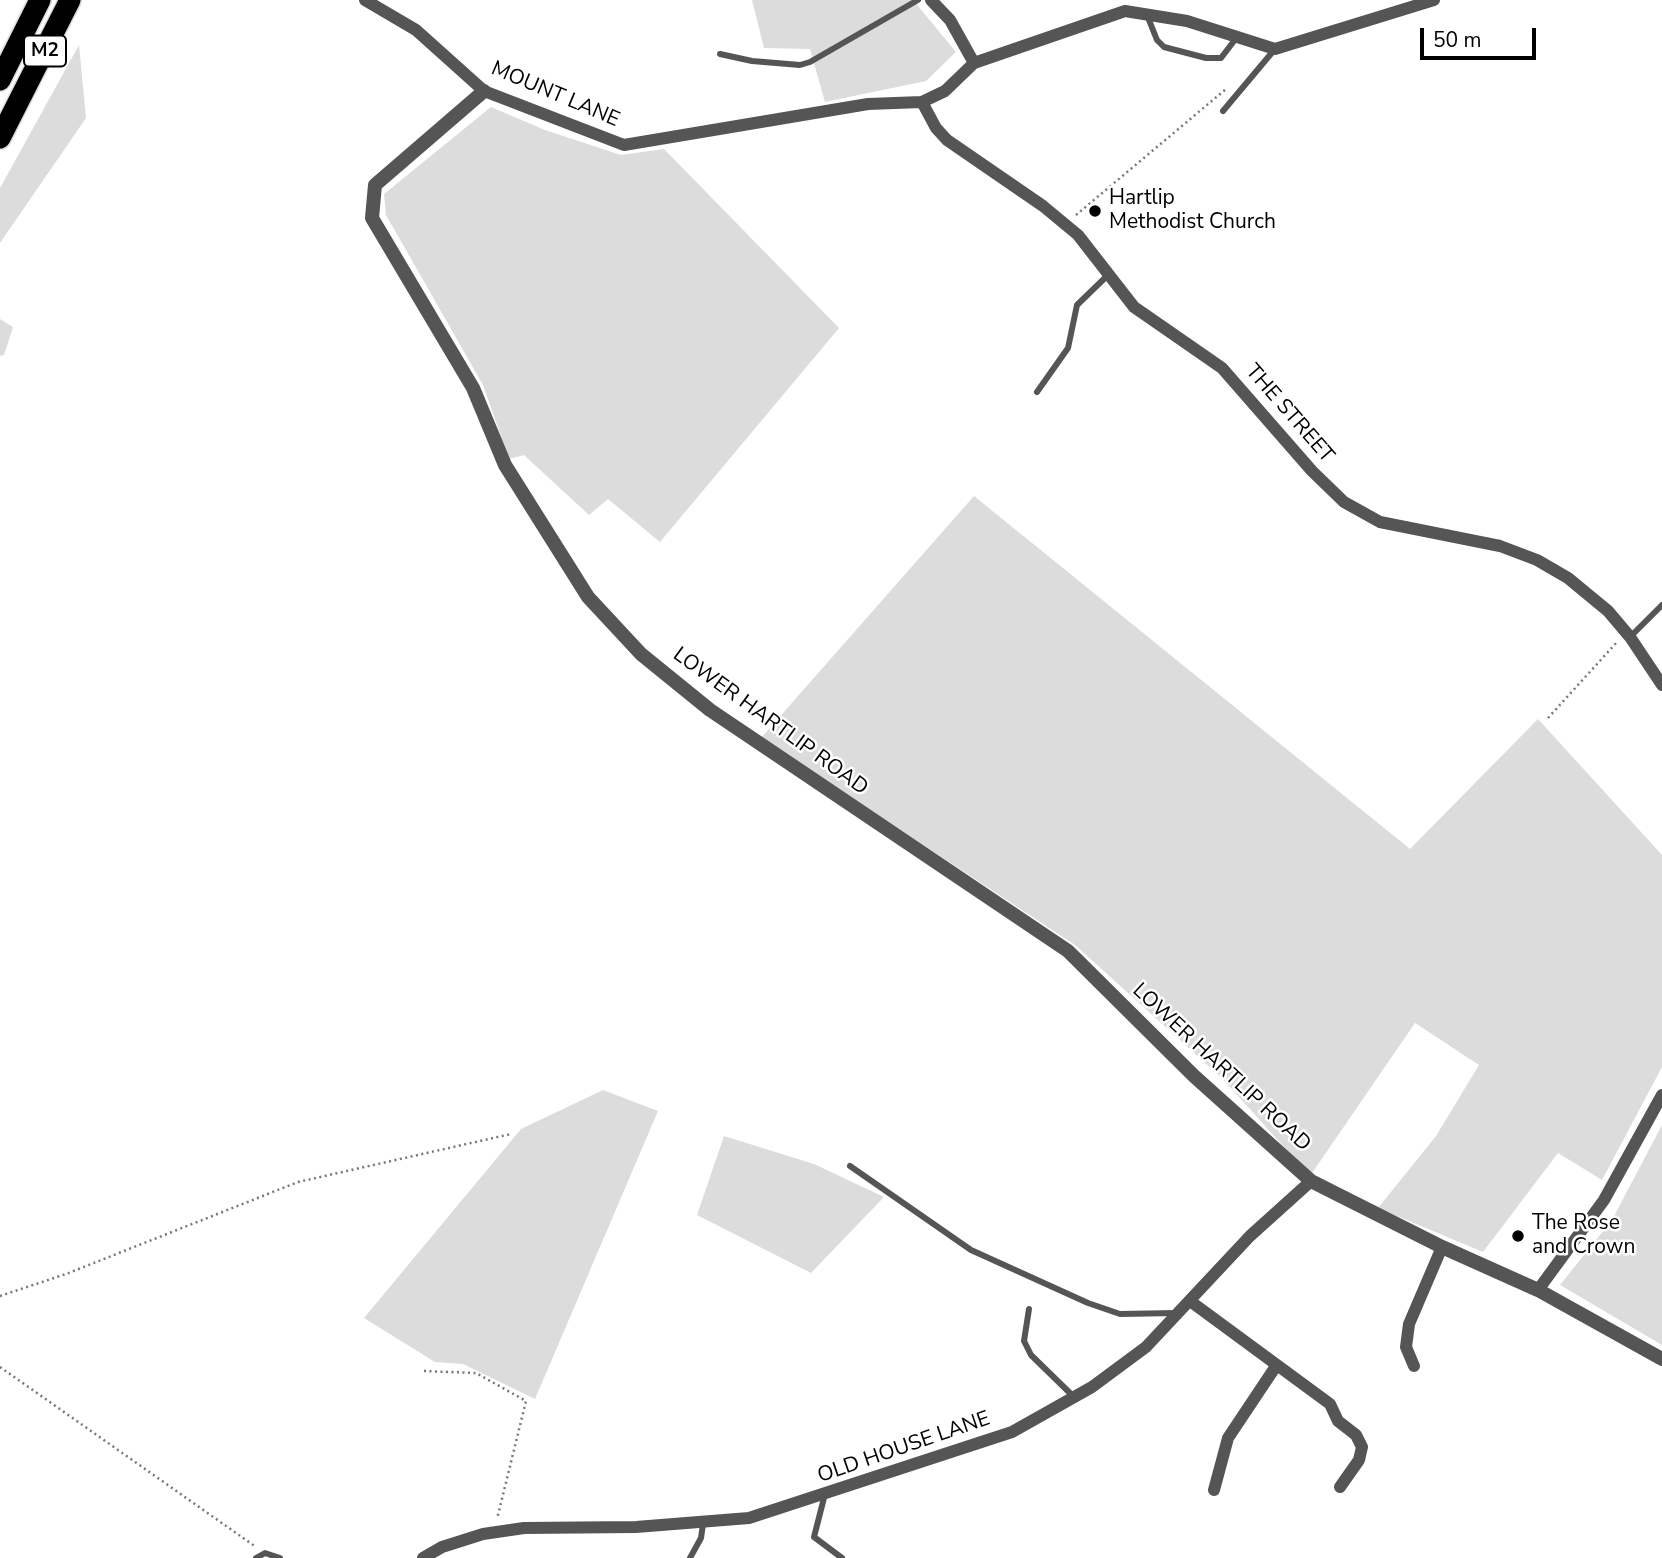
<!DOCTYPE html>
<style>
body{margin:0}
#map{position:relative;width:1662px;height:1558px;overflow:hidden;background:#fff;font-family:"Nunito Sans",sans-serif}
canvas{display:block}
.scale{position:absolute;left:1420px;top:28px;width:116px;height:32px;box-sizing:border-box;border:4px solid #000;border-top:0;padding-left:9px;font-size:21px;line-height:24px;white-space:nowrap;color:#000;-webkit-text-stroke:5px #fff;paint-order:stroke}
</style>
<div id="map">
<canvas width="1662" height="1558"></canvas>
<div class="scale">50 m</div>
</div>
<script>
const g = document.querySelector('canvas').getContext('2d');
g.lineJoin = 'round';
function fill(path, color) { g.fillStyle = color; g.fill(path, 'evenodd'); }
const poly = rows => new Path2D(rows.map(r => 'M' + r).join(''));
function strokePath(path, color, width, dash) { g.strokeStyle = color; g.lineWidth = width; g.lineCap = dash ? 'butt' : 'round'; g.setLineDash(dash || []); g.stroke(path); }
function label(font, color, halo, rows, align = 'center') {
  g.font = font + ' "Nunito Sans",sans-serif'; g.lineWidth = 5; g.setLineDash([]); g.textBaseline = 'middle'; g.strokeStyle = halo; g.fillStyle = color; for (const [text, x, y, turn = 0] of rows) {
    g.save(); g.translate(x, y); g.rotate((+turn || 0) * Math.PI / 180); g.textAlign = isNaN(turn) ? turn : align; if (halo) g.strokeText(text, 0, 0); g.fillText(text, 0, 0); g.restore();
  }
}
fill(poly([
 [752,0,913,0,956,52,926,81,825,102,810,49,764,48],
 [79,45,86,118,0,243,0,188],
 [491,107,545,130,621,155,664,149,839,328,660,542,608,499,589,515,524,455,509,459,483,385,386,215,384,194],
 [0,319,13,327,4,355,0,356],
 [974,496,1410,849,1538,719,1662,855,1662,1067,1602,1180,1558,1153,1483,1252,1378,1208,1436,1136,1479,1065,1415,1023,1310,1176,1222,1078,1075,945,761,738],
 [603,1090,658,1111,535,1399,463,1364,435,1362,364,1318,521,1129],
 [1662,1125,1662,1345,1560,1285,1612,1220],
 [724,1136,814,1164,884,1197,811,1273,697,1215]
]), '#dcdcdc');
const motorway = poly([
 [0,80,40,0],
 [0,138,70,0]
]);
strokePath(motorway, '#dbdbdb', 24);
strokePath(poly([
 [1076,215,1226,89],
 [1548,718,1617,642],
 [0,1296,66,1274,298,1182,511,1134],
 [0,1367,256,1547],
 [424,1371,476,1373,526,1401,497,1519]
]), '#777', 2.5, [2, 3.5]);
strokePath(poly([
 [1147,15,1157,40,1164,47,1206,58,1221,58,1237,37],
 [720,54,752,61,800,65,810,62,918,0],
 [1223,111,1275,49],
 [1037,392,1068,348,1077,305,1108,275],
 [1630,637,1662,605],
 [850,1166,971,1250,1088,1303,1120,1314,1177,1313],
 [1029,1309,1024,1341,1031,1355,1073,1396],
 [825,1494,814,1537,842,1558],
 [256,1558,265,1553,280,1558],
 [690,1558,701,1538,703,1524]
]), '#555', 6);
strokePath(poly([
 [365,0,416,30,484,91,624,145,868,104,922,102,945,91,974,63,1125,11,1187,21,1275,49,1434,0],
 [931,0,950,20,974,63],
 [922,102,936,128,947,140,1043,206,1078,235,1134,307,1222,368,1312,471,1344,502,1380,522,1500,546,1537,560,1568,578,1608,611,1630,637,1662,685],
 [1538,1290,1604,1200,1662,1095],
 [1190,1301,1330,1404,1338,1421,1356,1435,1362,1447,1359,1460,1340,1487],
 [1414,1366,1406,1347,1409,1324,1442,1247],
 [1214,1490,1228,1438,1276,1366],
 [423,1558,442,1547,483,1534,524,1528,636,1527,749,1518,1012,1432,1092,1387,1146,1347,1250,1236,1311,1181]
]), '#555', 12);
strokePath(poly([
 [484,91,375,185,372,218,473,388,505,465,588,597,641,654,710,710,1068,951,1194,1076,1311,1181,1442,1247,1538,1290,1662,1359]
]), '#555', 14);
strokePath(motorway, '#000', 21);
for (const [x, y, r, color] of [
 [1095,211,7,"#000"],
 [1518,1236,7,"#000"]
]) { const dot = new Path2D(); dot.arc(x, y, r, 0, 2 * Math.PI); g.fillStyle = color; g.fill(dot); strokePath(dot, '#fff', 2.5); }
for (const [x, y, w] of [
 [45,51,42]
]) { const box = new Path2D(); box.roundRect(x - w / 2, y - 15.5, w, 31, 5); g.fillStyle = '#fff'; g.fill(box); strokePath(box, '#000', 2); }
label('bold 19px', '#000', null, [
 ["M2",45,51]
]);
label('21px', '#000', '#fff', [
 ["MOUNT LANE",555,95,23],
 ["THE STREET",1289,414,49],
 ["LOWER HARTLIP ROAD",770,722,36],
 ["LOWER HARTLIP ROAD",1221,1068,43],
 ["OLD HOUSE LANE",904,1448,-19]
]);
label('21px', '#000', '#fff', [
 ["Hartlip",1109,199],
 ["Methodist Church",1109,223],
 ["The Rose",1532,1224],
 ["and Crown",1532,1248]
], 'left');
</script>
